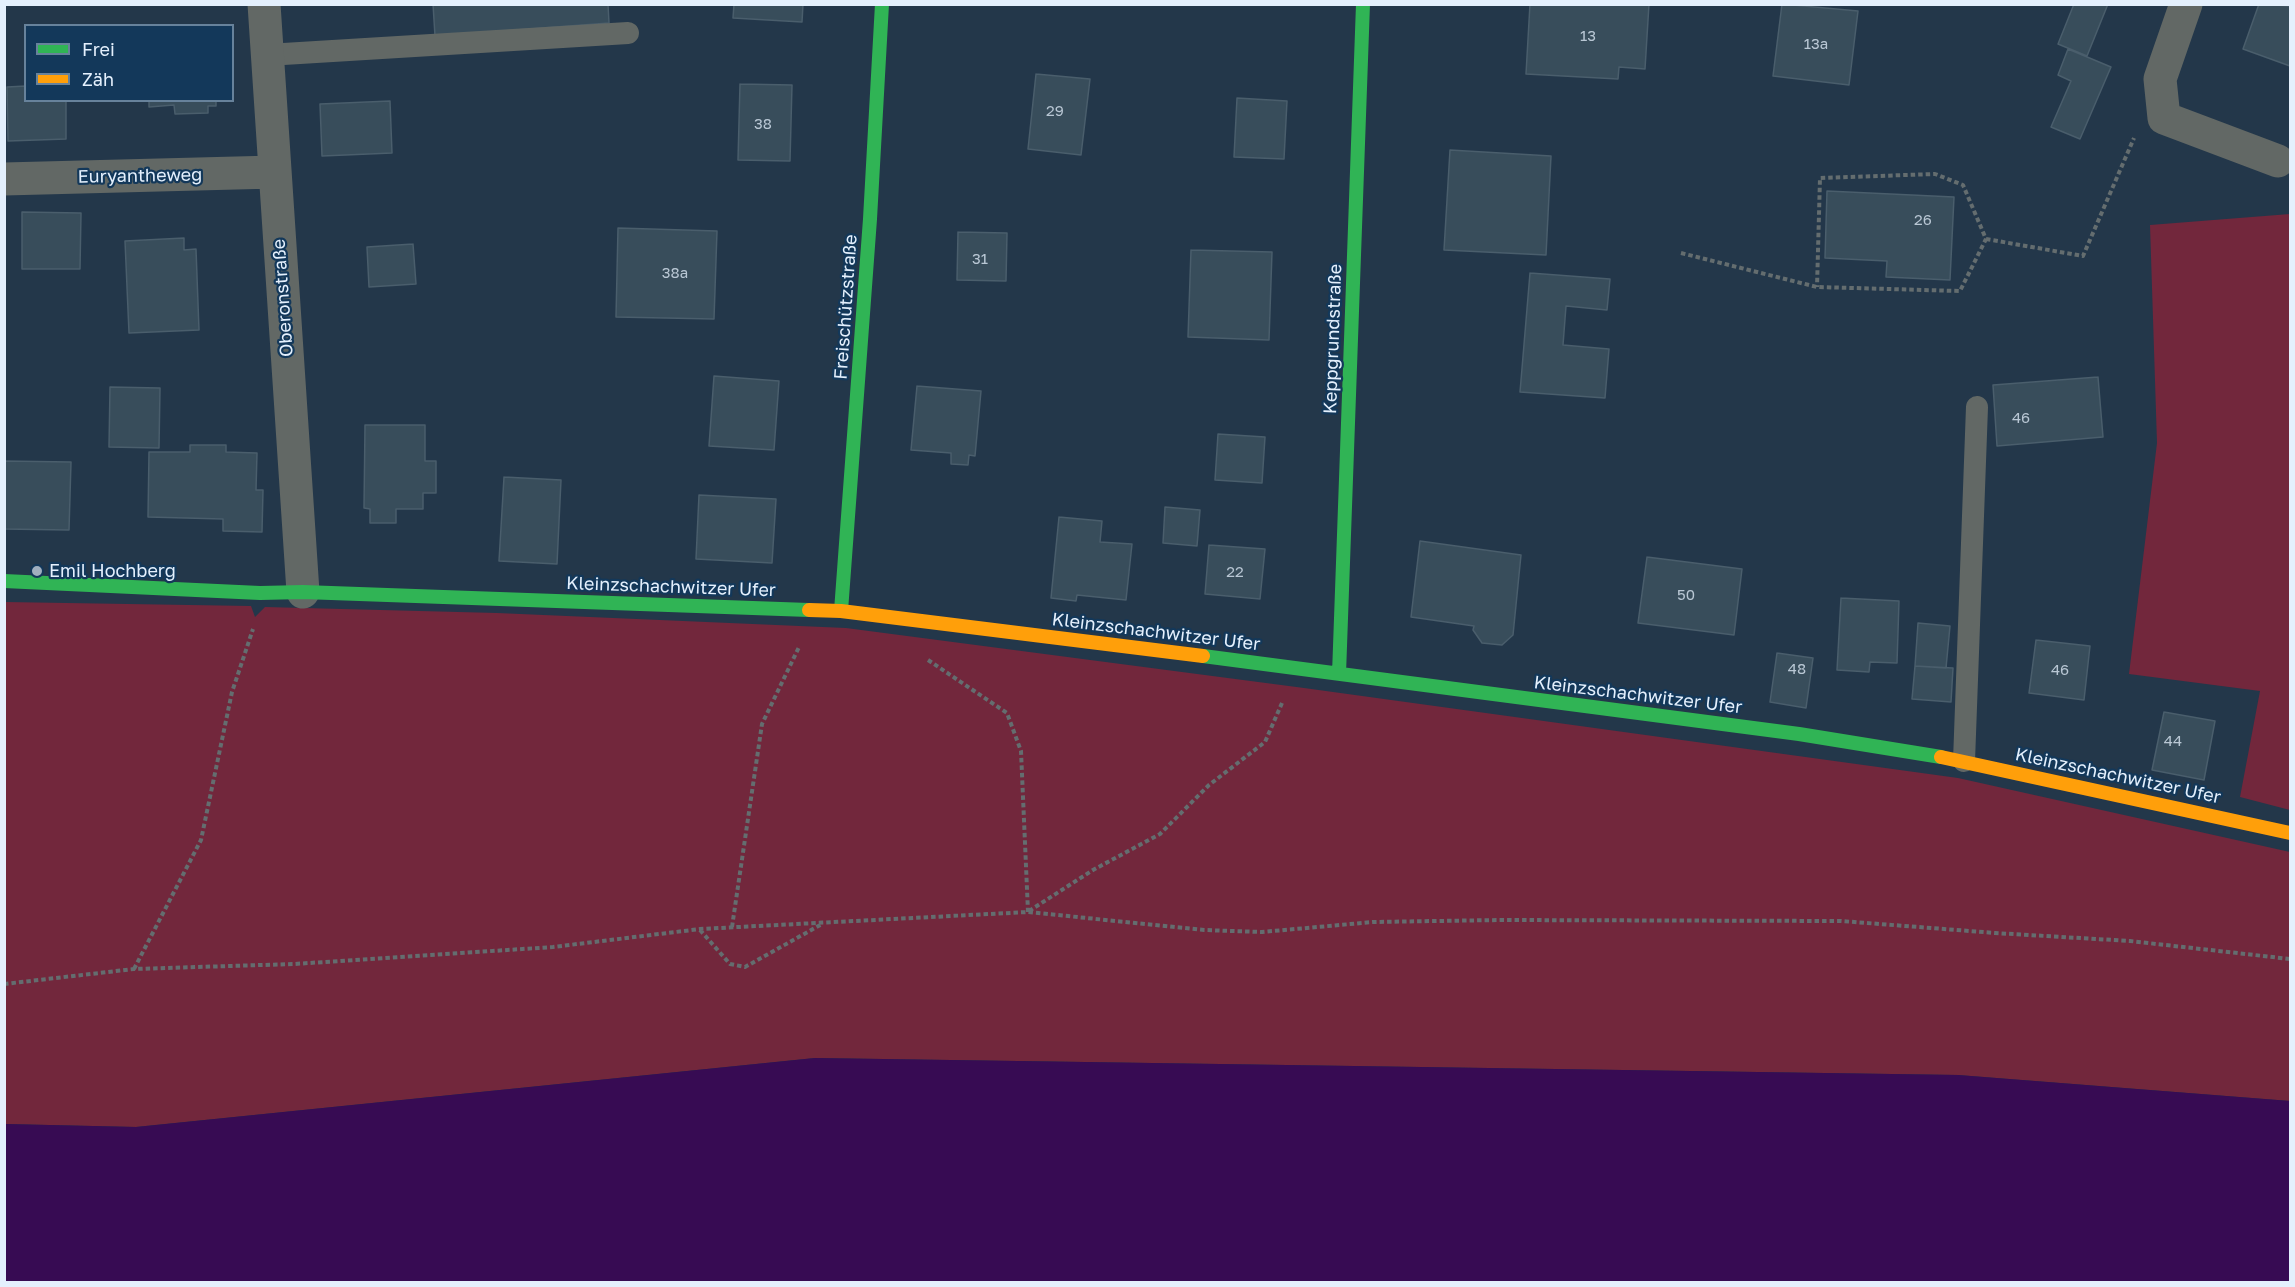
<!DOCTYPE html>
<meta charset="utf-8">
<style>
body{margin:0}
#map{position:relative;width:2295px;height:1287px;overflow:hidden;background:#23374a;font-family:"Golos Text",sans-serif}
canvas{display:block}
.frame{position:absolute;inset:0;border:6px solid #e4f0fd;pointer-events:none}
.legend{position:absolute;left:24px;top:24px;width:210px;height:78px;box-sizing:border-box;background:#13385a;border:2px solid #67829b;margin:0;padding:8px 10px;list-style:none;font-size:18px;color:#e4f0fd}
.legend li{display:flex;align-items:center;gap:12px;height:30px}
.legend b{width:30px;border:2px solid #67829b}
</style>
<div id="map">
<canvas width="2295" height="1287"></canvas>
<div class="frame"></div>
<ul class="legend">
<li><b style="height:8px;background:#30b455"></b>Frei</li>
<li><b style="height:8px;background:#ff9f0a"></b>Zäh</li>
</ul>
</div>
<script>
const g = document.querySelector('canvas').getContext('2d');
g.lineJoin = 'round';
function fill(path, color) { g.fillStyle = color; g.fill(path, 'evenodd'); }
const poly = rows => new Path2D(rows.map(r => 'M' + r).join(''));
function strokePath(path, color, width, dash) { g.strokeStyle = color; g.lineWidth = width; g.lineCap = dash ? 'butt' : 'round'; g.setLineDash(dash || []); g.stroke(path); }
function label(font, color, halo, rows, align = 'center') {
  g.font = font + ' "Golos Text",sans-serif'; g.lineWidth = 4.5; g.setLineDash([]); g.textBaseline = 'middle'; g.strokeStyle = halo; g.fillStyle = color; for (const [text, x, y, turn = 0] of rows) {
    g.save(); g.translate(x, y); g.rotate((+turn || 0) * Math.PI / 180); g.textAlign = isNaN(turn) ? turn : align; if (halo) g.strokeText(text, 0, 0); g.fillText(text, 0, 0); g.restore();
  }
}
fill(poly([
 [2290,214,2290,810,2240,797,2260,691,2129,674,2157,443,2150,225],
 [5,602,251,606,255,617,265,607,497,613,846,628,1304,688,1958,778,2290,852,2290,1101,1958,1075,815,1058,136,1127,5,1124]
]), '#72273c');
fill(poly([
 [815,1058,1958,1075,2290,1101,2290,1282,5,1282,5,1124,136,1127]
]), '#370b53');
const building = poly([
 [433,4,608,4,609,23,435,36,433,4],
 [734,4,803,4,802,22,733,18,734,4],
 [1530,4,1649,4,1645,69,1619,67,1618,79,1526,74,1530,4],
 [1782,4,1858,11,1849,85,1773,76,1782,4],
 [2074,4,2108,4,2087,56,2058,44,2074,4],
 [2259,4,2290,6,2290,66,2243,49,2259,4],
 [2068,49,2111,67,2080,139,2051,127,2071,81,2058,75,2068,49],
 [1036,74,1090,79,1081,155,1028,149,1036,74],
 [740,84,792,85,790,161,738,160,740,84],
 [26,86,26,100,66,100,66,139,8,141,7,87,26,86],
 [1237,98,1287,101,1284,159,1234,157,1237,98],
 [149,100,216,100,216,106,208,106,208,113,175,114,174,105,149,107,149,100],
 [390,101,392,153,322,156,320,104,390,101],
 [1450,150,1551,156,1546,255,1444,250,1450,150],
 [1827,191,1954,197,1950,280,1886,277,1887,261,1825,258,1827,191],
 [22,212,81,213,80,269,22,269,22,212],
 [618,228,717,231,714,319,616,317,618,228],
 [958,232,1007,233,1006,281,957,280,958,232],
 [184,238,184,250,196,249,199,330,129,333,125,241,184,238],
 [413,244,416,284,369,287,367,247,413,244],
 [1191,250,1272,252,1269,340,1188,337,1191,250],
 [1530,273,1610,279,1607,310,1566,306,1563,345,1609,349,1605,398,1520,392,1530,273],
 [714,376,779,381,774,450,709,446,714,376],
 [2098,377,2103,437,1997,446,1993,385,2098,377],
 [917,386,981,391,975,456,969,455,968,465,951,464,951,453,911,450,917,386],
 [110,387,160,388,159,448,109,447,110,387],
 [365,425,425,425,425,461,436,461,436,493,423,493,423,509,396,509,396,523,370,523,370,509,364,508,365,425],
 [1218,434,1265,437,1262,483,1215,480,1218,434],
 [190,445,226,445,226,452,257,453,256,490,263,490,262,532,223,531,223,519,148,517,149,452,190,452,190,445],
 [4,461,71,462,69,530,4,529,4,461],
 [504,477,561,480,557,564,499,561,504,477],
 [699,495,776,499,772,563,696,559,699,495],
 [1165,507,1200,510,1197,546,1163,543,1165,507],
 [1059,517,1102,521,1100,542,1132,544,1126,600,1077,595,1076,601,1051,598,1059,517],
 [1420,541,1521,555,1513,635,1502,645,1482,643,1473,630,1474,626,1411,617,1420,541],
 [1209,545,1265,549,1260,599,1205,594,1209,545],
 [1647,557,1742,569,1734,635,1638,623,1647,557],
 [1841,598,1899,601,1897,663,1870,662,1869,672,1837,670,1841,598],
 [1918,623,1950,626,1946,668,1915,666,1918,623],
 [2036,640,2090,646,2084,700,2029,693,2036,640],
 [1777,653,1813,658,1806,708,1770,702,1777,653],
 [1915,666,1953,668,1951,702,1912,699,1915,666],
 [2164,712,2215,721,2204,780,2152,770,2164,712]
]);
fill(building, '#384d5b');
strokePath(building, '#4a5e6c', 1.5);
strokePath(poly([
 [1986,239,2083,256,2134,138],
 [1681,253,1817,287,1960,291,1986,239,1963,185,1935,174,1820,178,1817,287],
 [928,660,1007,713,1021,751,1028,912],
 [1029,911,1093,870,1160,834,1209,785,1265,742,1282,703],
 [732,927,762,724,799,647],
 [700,930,730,964,745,967,822,924],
 [134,969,201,840,232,692,253,629],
 [4,984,134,969,294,964,553,947,700,929,1028,912,1204,930,1262,932,1373,922,1501,920,1841,921,1995,933,2130,941,2290,959]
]), '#646d6f', 4, [4.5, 3]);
strokePath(poly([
 [267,55,628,33],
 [1964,761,1977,407]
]), '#626865', 22);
strokePath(poly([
 [264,4,303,592],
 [2186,4,2160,79,2164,118,2278,161],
 [4,179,275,172]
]), '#626865', 33);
strokePath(poly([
 [4,581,260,593,303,592,809,610],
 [841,611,870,219,882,4],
 [1203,656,1799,734,1941,757],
 [1339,674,1363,4]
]), '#30b455', 14);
strokePath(poly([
 [809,610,841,611,1203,656],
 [1941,757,2290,833]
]), '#ff9f0a', 14);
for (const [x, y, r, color] of [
 [37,571,6,"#a0afbe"]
]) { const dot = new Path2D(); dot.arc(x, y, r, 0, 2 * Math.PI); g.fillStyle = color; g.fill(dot); strokePath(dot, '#13385a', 2); }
label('15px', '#b9c7d4', null, [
 ["13",1588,36],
 ["13a",1816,44],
 ["29",1055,111],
 ["38",763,124],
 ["26",1923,220],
 ["31",980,259],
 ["38a",675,273],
 ["46",2021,418],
 ["22",1235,572],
 ["50",1686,595],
 ["48",1797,669],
 ["46",2060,670],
 ["44",2173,741]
]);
label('18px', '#e4f0fd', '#13385a', [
 ["Euryantheweg",140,176,-1],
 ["Oberonstraße",283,298,-94],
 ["Freischützstraße",846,307,-86],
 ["Keppgrundstraße",1333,339,-88],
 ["Kleinzschachwitzer Ufer",671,587,2],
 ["Kleinzschachwitzer Ufer",1156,632,7],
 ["Kleinzschachwitzer Ufer",1638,695,7],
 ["Kleinzschachwitzer Ufer",2118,776,12]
]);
label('18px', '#e4f0fd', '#13385a', [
 ["Emil Hochberg",49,571]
], 'left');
</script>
